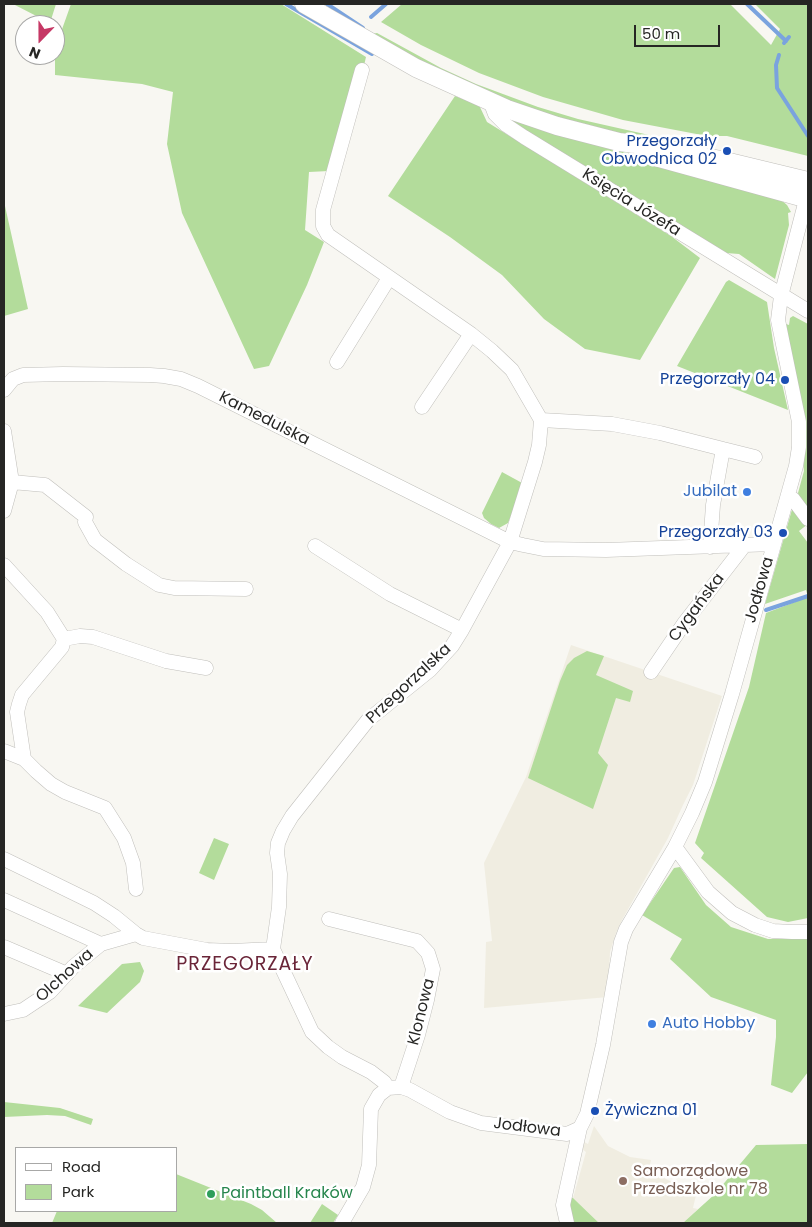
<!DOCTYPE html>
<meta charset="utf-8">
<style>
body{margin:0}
#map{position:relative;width:812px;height:1227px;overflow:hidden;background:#f8f7f2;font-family:Poppins,sans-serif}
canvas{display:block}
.frame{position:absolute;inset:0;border:5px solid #262624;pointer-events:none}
.legend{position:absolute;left:15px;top:1147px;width:162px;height:65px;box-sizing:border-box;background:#fff;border:1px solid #a8a8a7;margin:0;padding:6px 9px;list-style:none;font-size:15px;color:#262624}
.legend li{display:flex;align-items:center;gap:10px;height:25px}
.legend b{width:25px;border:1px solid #a8a8a7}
.north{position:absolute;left:15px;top:15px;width:50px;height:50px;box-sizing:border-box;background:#fff;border:1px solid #a8a8a7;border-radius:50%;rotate:202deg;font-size:14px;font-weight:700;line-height:20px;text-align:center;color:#262624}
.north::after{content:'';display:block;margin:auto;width:18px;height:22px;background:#c63865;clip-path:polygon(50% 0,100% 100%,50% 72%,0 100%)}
.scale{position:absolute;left:634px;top:25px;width:86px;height:22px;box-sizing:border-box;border:2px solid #262624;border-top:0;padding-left:6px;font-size:15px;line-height:18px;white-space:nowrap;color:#262624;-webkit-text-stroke:4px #fff;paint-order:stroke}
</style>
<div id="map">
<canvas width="812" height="1227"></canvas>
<div class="frame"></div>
<ul class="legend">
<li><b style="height:6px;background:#fff"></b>Road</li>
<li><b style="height:14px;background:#b3dc9b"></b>Park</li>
</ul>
<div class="north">N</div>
<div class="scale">50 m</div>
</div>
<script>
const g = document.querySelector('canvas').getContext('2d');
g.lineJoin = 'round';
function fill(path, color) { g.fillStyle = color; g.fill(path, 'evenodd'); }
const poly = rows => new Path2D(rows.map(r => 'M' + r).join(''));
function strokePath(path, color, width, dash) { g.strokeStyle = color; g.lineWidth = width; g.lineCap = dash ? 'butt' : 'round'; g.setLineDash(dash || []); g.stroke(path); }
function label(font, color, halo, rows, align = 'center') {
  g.font = font + ' Poppins,sans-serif'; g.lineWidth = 5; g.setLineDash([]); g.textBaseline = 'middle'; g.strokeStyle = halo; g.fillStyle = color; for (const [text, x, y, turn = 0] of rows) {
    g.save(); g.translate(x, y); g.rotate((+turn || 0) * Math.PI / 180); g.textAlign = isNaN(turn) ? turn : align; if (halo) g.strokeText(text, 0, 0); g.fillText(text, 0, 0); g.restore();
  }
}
fill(poly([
 [571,645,722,696,693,785,683,805,668,838,622,920,616,933,610,952,608,997,484,1008,486,942,492,941,484,863,526,777],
 [594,1126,608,1146,630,1157,651,1160,649,1170,696,1195,693,1208,698,1209,684,1222,678,1223,599,1223,573,1198,586,1152,582,1149,584,1142,588,1144]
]), '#f0ede1');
fill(poly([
 [13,4,56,4,50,23],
 [71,4,281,4,366,57,362,74,329,171,309,172,305,230,324,242,307,285,269,366,254,369,182,213,167,144,173,92,142,84,55,75,55,49],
 [402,4,730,4,771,45,780,29,755,4,808,4,808,156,727,136,707,136,623,120,543,97,479,73,421,45,381,22],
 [377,33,441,68,476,84,538,107,578,119,698,146,697,150,674,147,535,111,438,72,372,34],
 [455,96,479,105,487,122,671,236,700,258,640,360,585,349,544,319,502,275,450,237,388,196],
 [510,119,619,149,657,165,780,199,787,205,791,212,788,213,789,225,775,279,739,254,726,253,510,122],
 [4,206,5,206,28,309,4,316],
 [729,280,767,302,774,348,788,410,677,366,726,282],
 [793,316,808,324,808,513,799,499,798,493,804,471,786,324,789,325,790,318],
 [502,472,524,484,508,523,499,528,491,524,484,518,482,513],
 [793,506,808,524,799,531,808,543,808,918,788,922,767,917,701,858,704,853,695,843,749,687,766,613,808,597,806,590,765,604],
 [587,651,604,656,596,675,633,691,630,702,616,698,598,753,608,765,593,809,528,778,560,681,567,665,574,658],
 [214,838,229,844,214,880,199,873],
 [680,867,706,905,731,927,768,939,808,938,808,1072,792,1093,771,1085,776,1037,776,1020,711,997,670,959,682,939,642,915,674,868],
 [140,962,144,971,140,982,107,1013,78,1006,122,964],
 [4,1102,60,1108,93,1119,91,1125,65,1116,47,1115,4,1117],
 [808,1144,808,1223,678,1223,684,1222,715,1194,756,1145],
 [176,1174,251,1204,262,1210,277,1223,52,1223,57,1211,176,1211],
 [569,1196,573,1198,599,1223,573,1223],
 [322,1204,338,1215,333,1223,310,1223]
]), '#b3dc9b');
strokePath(poly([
 [286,4,372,54],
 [327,4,363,28],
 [747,4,786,41],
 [371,17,386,4],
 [784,43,789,37],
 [779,55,776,65,777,88,808,136],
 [766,610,808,596]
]), '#7aa3de', 4);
const minor = poly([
 [362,70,323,210,323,226,328,235,471,334,492,351,512,370,541,420,539,445,535,462,510,542,462,630,452,646,430,670,368,720,292,816,283,831,278,843,277,853,280,874,279,907,273,949,312,1032,328,1047,342,1057,371,1072,384,1082,388,1088],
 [490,101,495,114,506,125,524,137,808,311],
 [337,362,389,278],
 [4,390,13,379,23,375,63,374,150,375,164,376,181,379,198,386,510,542,523,545,543,549,606,550,773,544],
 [422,407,471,334],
 [541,420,612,424,660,433,723,449,713,505,710,547],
 [4,431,12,482,4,511],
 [723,449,755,457],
 [12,482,45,485,86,517,85,522,95,540,126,564,159,585,174,588,246,589],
 [788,496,793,499,808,519],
 [315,546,390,594,462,630],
 [4,565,47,612,64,639,62,647,22,695,19,704,17,712,24,759,36,771,51,784,65,792,105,808,124,838,133,863,136,889],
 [64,639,80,636,93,637,166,661,206,668],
 [651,672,685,622,744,546],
 [4,751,24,759],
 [675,847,708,892,732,913,755,925,773,931,792,932,808,932],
 [4,859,94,903,114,916,136,934,143,938,207,950,232,951,273,949],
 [4,900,101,944],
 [329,919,417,941,428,953,433,969,427,1000,418,1035,401,1087],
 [4,947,67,974],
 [4,1014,23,1010,50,992,73,967,101,944,136,934],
 [342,1223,363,1187,369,1165,371,1109,379,1095,388,1088,401,1087,410,1090,450,1112,481,1123,567,1134,580,1128],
 [567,1223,563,1205,580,1128,587,1114,603,1045,621,942,626,929,675,847,692,813,705,782,732,694,796,466,799,447,799,422,778,320,781,296,808,192]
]);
const major = poly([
 [304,4,416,68,507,109,557,126,619,142,644,145,721,160,808,181],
 [652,156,808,199]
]);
strokePath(minor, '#c0bfbb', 15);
strokePath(major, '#c0bfbb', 19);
strokePath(minor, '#fff', 14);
strokePath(major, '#fff', 18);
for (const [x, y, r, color] of [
 [727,151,5,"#1a4fb4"],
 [785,380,5,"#1a4fb4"],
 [747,492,5,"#3f7fe0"],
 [783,533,5,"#1a4fb4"],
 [652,1024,5,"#3f7fe0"],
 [595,1111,5,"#1a4fb4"],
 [623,1181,5,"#8d6e63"],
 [211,1194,5,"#2e9e5b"]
]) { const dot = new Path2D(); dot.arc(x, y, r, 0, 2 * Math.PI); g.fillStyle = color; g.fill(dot); strokePath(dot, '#fff', 2); }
label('16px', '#164399', '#fff', [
 ["Przegorzały",717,142],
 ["Obwodnica 02",717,160],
 ["Przegorzały 04",775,380],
 ["Przegorzały 03",773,533],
 ["Żywiczna 01",605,1111,"left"]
], 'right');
label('16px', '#262624', '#fff', [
 ["Księcia Józefa",631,203,32],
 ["Kamedulska",264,419,27],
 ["Jodłowa",760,590,-74],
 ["Cygańska",697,608,-53],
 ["Przegorzalska",409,684,-43],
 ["Olchowa",65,976,-42],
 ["Klonowa",422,1012,-76],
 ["Jodłowa",527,1128,7]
]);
label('16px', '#366cbe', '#fff', [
 ["Jubilat",737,492],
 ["Auto Hobby",662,1024,"left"]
], 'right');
label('16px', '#785e54', '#fff', [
 ["Samorządowe",633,1172],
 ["Przedszkole nr 78",633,1190]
], 'left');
label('16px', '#27864d', '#fff', [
 ["Paintball Kraków",221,1194]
], 'left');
g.letterSpacing = '1px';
label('19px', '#6a2538', '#fff', [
 ["PRZEGORZAŁY",245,965]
]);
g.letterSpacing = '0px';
</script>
